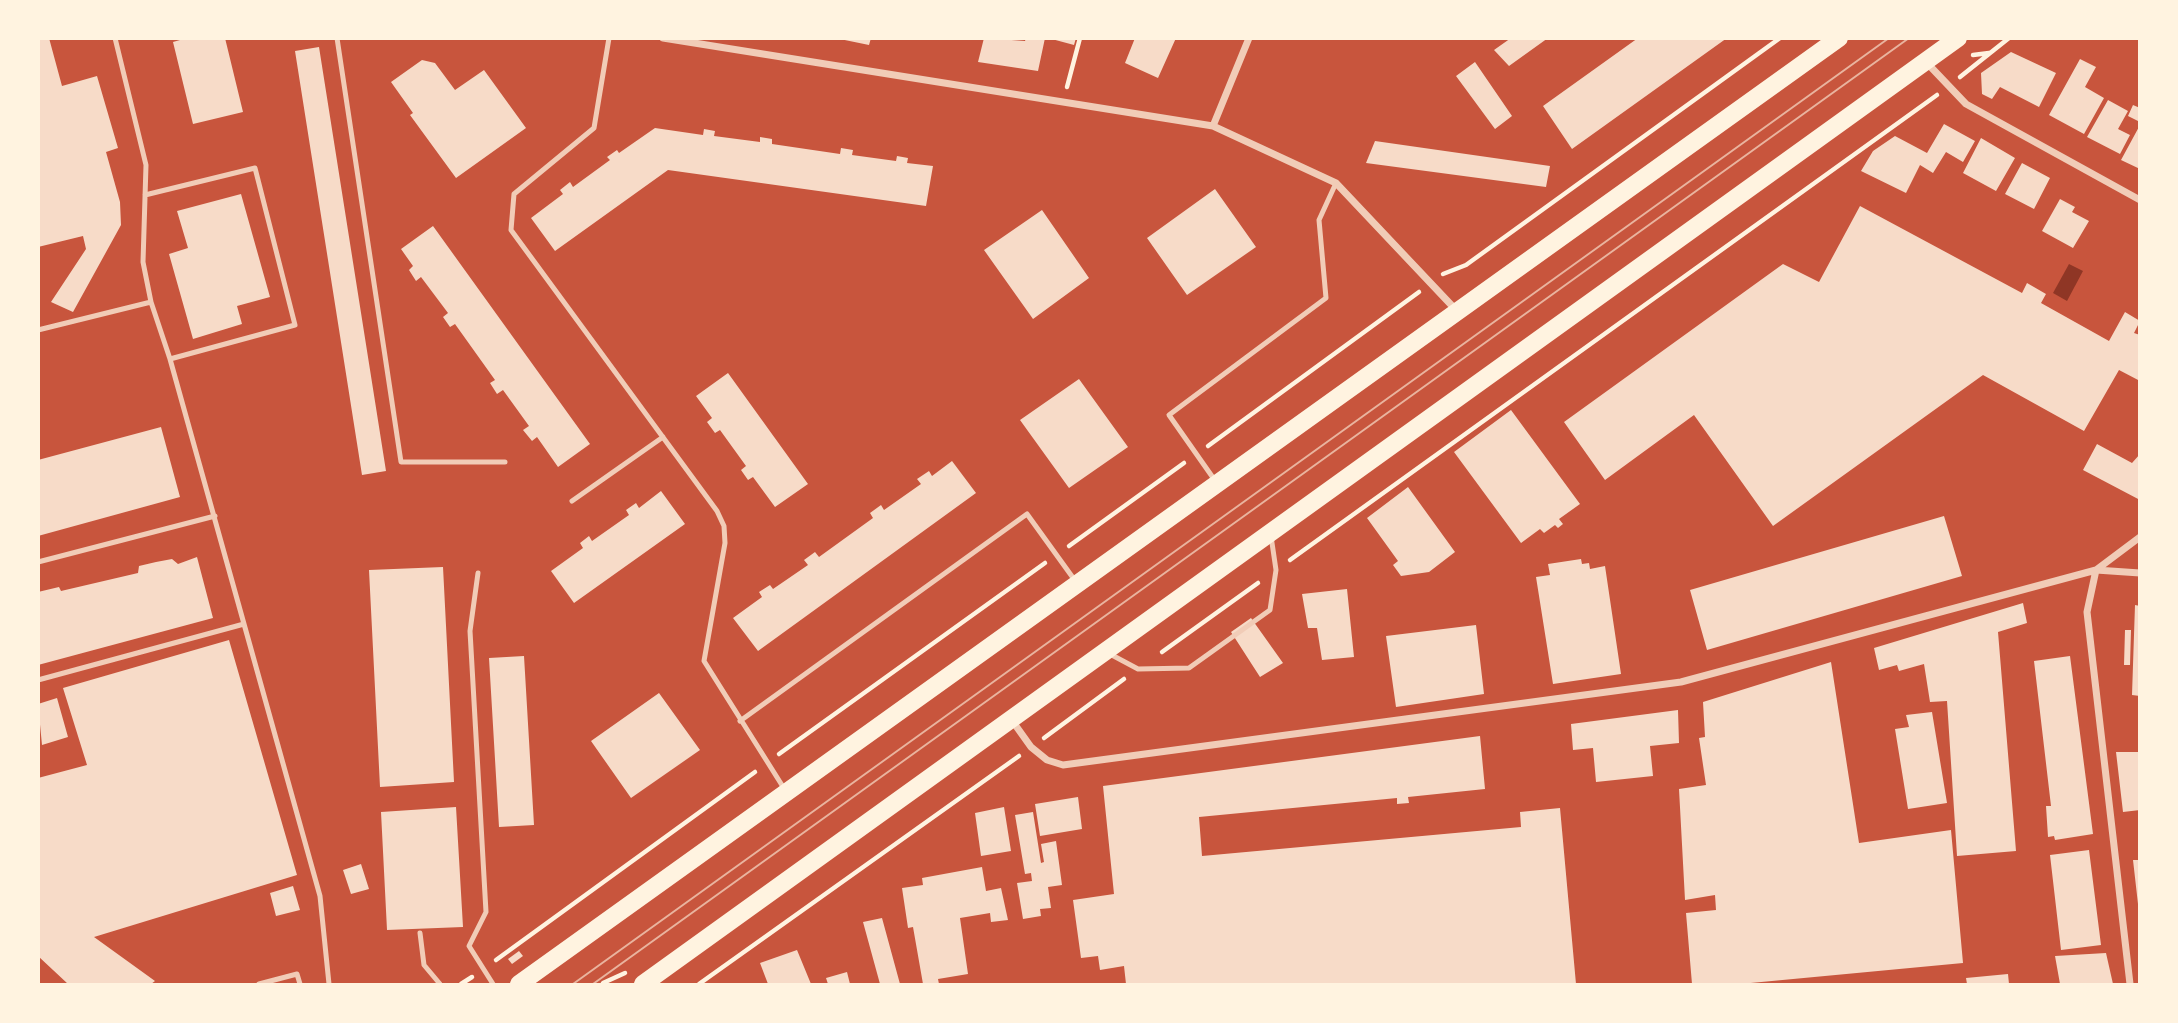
<!DOCTYPE html>
<style>
body{margin:0}
#map{position:relative;width:2178px;height:1023px;overflow:hidden;background:#c8553d;font-family:"Noto Sans",sans-serif}
canvas{display:block}
.frame{position:absolute;inset:0;border:40px solid #fff3e0;pointer-events:none}
</style>
<div id="map">
<canvas width="2178" height="1023"></canvas>
<div class="frame"></div>
</div>
<script>
const g = document.querySelector('canvas').getContext('2d');
g.lineJoin = 'round';
function fill(path, color) { g.fillStyle = color; g.fill(path, 'evenodd'); }
const poly = rows => new Path2D(rows.map(r => 'M' + r).join(''));
function strokePath(path, color, width, dash) { g.strokeStyle = color; g.lineWidth = width; g.lineCap = dash ? 'butt' : 'round'; g.setLineDash(dash || []); g.stroke(path); }
fill(poly([
 [2069,264,2083,271,2067,301,2053,293]
]), '#8f3625');
fill(poly([
 [38,38,49,38,62,86,97,76,118,148,106,152,120,202,121,225,73,312,51,302,86,249,83,236,38,247],
 [187,38,225,38,243,112,193,124,173,42],
 [835,38,871,38,869,45],
 [984,38,1025,41,1026,38,1045,38,1038,71,978,62],
 [1048,38,1076,38,1074,45],
 [1135,38,1176,38,1158,78,1125,63],
 [1511,38,1548,38,1509,66,1494,50],
 [1638,38,1727,38,1572,149,1543,106],
 [319,47,386,471,362,475,295,51],
 [2011,52,2056,73,2039,107,2000,87,1992,99,1982,94,1981,73],
 [2080,59,2096,67,2085,87,2104,98,2084,134,2049,115],
 [422,60,435,63,455,90,484,70,526,128,456,178,410,115,413,113,391,82],
 [1475,62,1512,116,1495,129,1456,76],
 [2108,100,2128,111,2118,129,2130,135,2120,154,2087,137],
 [2133,105,2140,108,2140,122,2128,116],
 [1944,124,1975,141,1963,162,1946,152,1933,173,1920,165,1906,193,1861,171,1873,151,1895,136,1927,153],
 [2140,125,2140,169,2121,160],
 [655,128,703,135,704,129,715,131,714,136,760,142,760,137,772,139,772,144,840,154,841,148,853,150,852,155,896,161,897,156,908,158,907,163,933,166,926,206,668,170,555,251,531,218,563,194,560,190,570,182,573,187,610,160,607,157,617,150,619,153],
 [1981,138,2015,158,1996,191,1963,173],
 [1375,141,1550,166,1546,187,1366,163],
 [2022,163,2050,178,2034,209,2005,194],
 [1215,189,1256,247,1187,295,1147,238],
 [241,194,270,297,237,306,242,324,193,339,169,254,188,248,177,211],
 [2060,199,2075,207,2072,212,2089,221,2073,248,2042,231],
 [1860,206,2022,293,2027,283,2046,294,2041,303,2109,341,2125,312,2140,321,2134,333,2140,335,2140,381,2119,370,2084,431,1983,375,1773,526,1694,415,1605,480,1564,422,1783,264,1819,282],
 [1042,210,1089,278,1033,319,984,250],
 [433,226,590,444,558,467,537,437,532,441,523,430,529,426,503,390,497,394,490,383,495,380,455,324,450,327,443,317,448,313,421,277,416,281,409,270,413,266,401,249],
 [728,373,808,484,775,507,753,477,748,480,741,470,746,466,720,430,715,433,707,422,712,418,696,396],
 [1079,379,1128,447,1069,488,1020,420],
 [1511,410,1580,504,1559,519,1563,524,1558,528,1555,525,1544,533,1540,529,1521,543,1454,452],
 [161,427,180,497,38,536,38,460],
 [2097,444,2132,463,2140,454,2140,500,2083,470],
 [952,461,976,493,758,651,733,618,762,597,759,592,770,585,773,589,808,565,804,560,815,552,819,557,873,518,870,513,881,505,884,510,921,484,917,479,929,471,932,476],
 [1408,487,1455,552,1429,572,1401,576,1393,565,1398,561,1367,518],
 [661,491,685,524,574,603,551,571,583,548,580,543,589,536,592,541,629,515,626,510,636,503,639,508],
 [1944,516,1962,576,1707,650,1690,590],
 [197,557,213,618,38,665,38,592,59,587,61,591,138,573,139,566,156,562,172,559,178,564],
 [1581,559,1582,564,1589,563,1590,569,1605,566,1621,674,1553,684,1536,577,1550,575,1548,564],
 [443,567,454,782,380,787,369,570],
 [1347,589,1354,657,1322,660,1317,628,1308,628,1302,594],
 [2023,603,2027,623,1998,632,2016,851,1957,856,1947,701,1930,702,1924,664,1899,671,1897,665,1879,670,1874,648],
 [2135,605,2140,606,2140,696,2132,695],
 [1251,618,1283,663,1260,677,1231,632],
 [1476,625,1484,694,1396,707,1386,636],
 [2125,630,2131,630,2130,665,2124,665],
 [229,640,297,875,94,937,155,981,151,984,68,984,38,956,38,778,87,765,63,688],
 [524,656,534,825,499,827,489,658],
 [2070,656,2093,834,2055,840,2054,836,2048,837,2046,806,2051,806,2034,661],
 [1831,662,1859,843,1951,830,1963,963,1740,984,1692,984,1686,913,1716,910,1715,895,1685,900,1679,789,1706,785,1699,738,1705,737,1703,702],
 [659,693,700,750,631,798,591,741],
 [57,698,68,737,42,745,38,704],
 [1678,710,1679,743,1650,746,1653,776,1596,782,1593,748,1573,750,1571,724],
 [1932,712,1947,803,1908,809,1895,729,1909,727,1906,715],
 [1480,736,1485,789,1408,797,1409,803,1397,804,1397,798,1199,817,1202,856,1521,827,1520,812,1560,808,1576,984,1126,984,1124,966,1100,970,1098,956,1081,958,1073,900,1114,894,1103,786],
 [2116,752,2140,752,2140,810,2123,812],
 [1078,797,1082,829,1040,836,1035,804],
 [456,807,463,927,387,930,381,812],
 [1004,807,1011,851,981,856,975,813],
 [1033,812,1041,863,1044,862,1041,844,1056,841,1062,885,1048,887,1051,908,1040,909,1041,916,1023,919,1017,883,1032,881,1031,873,1025,874,1015,815],
 [2089,850,2101,945,2061,950,2050,855],
 [2133,860,2140,860,2140,904,2138,904],
 [361,864,369,889,351,894,343,870],
 [982,867,986,891,1001,888,1008,920,991,922,990,913,960,918,968,974,938,979,939,984,923,984,913,927,908,928,902,888,923,885,922,878],
 [293,886,300,910,276,916,270,893],
 [882,918,900,984,880,984,863,922],
 [797,950,811,984,768,984,760,963],
 [519,951,523,956,512,964,508,959],
 [2106,953,2113,984,2060,984,2055,956],
 [847,972,850,984,828,984,826,978],
 [2008,974,2009,984,1967,984,1966,978]
]), '#f7dbc8');
strokePath(poly([
 [1973,55,1989,53],
 [1960,77,2009,38],
 [1067,87,1080,38],
 [1443,274,1466,265,1780,38],
 [1208,446,1419,292],
 [1069,546,1184,463],
 [1290,560,1937,95],
 [1162,652,1258,583],
 [1044,738,1124,679],
 [779,754,1045,563],
 [496,960,755,772],
 [603,983,625,973],
 [461,984,472,977],
 [699,984,1019,756]
]), '#fff3e0', 4.5);
strokePath(poly([
 [115,38,146,165,143,262,151,302,170,359,320,896,329,984],
 [337,38,401,462,505,462],
 [609,38,594,128,514,194,511,230,717,511,724,526,725,543,704,661,785,790],
 [145,195,255,168,295,325,170,359],
 [38,330,151,302],
 [1216,482,1169,415,1326,298,1319,220,1336,183],
 [572,501,663,437],
 [38,562,215,516],
 [478,573,470,631,486,912,469,946,493,984],
 [1108,653,1138,669,1189,668,1270,610,1276,570,1271,536],
 [38,680,244,624],
 [740,721,1027,514,1076,582],
 [420,933,424,965,440,984],
 [259,984,297,974,300,984]
]), '#f1ccb7', 5);
strokePath(poly([
 [663,38,1213,126,1336,183,1456,310],
 [1927,63,1966,104,2140,200],
 [1213,126,1249,38],
 [1011,719,1031,747,1047,760,1063,765,1681,682,2096,570,2140,537],
 [2130,984,2087,612,2096,570,2140,573]
]), '#f1ccb7', 7);
strokePath(poly([
 [519,984,1839,38],
 [643,984,1958,38]
]), '#fff3e0', 18);
strokePath(poly([
 [573,984,1889,38],
 [593,984,1909,38]
]), '#e9b49f', 2);
</script>
